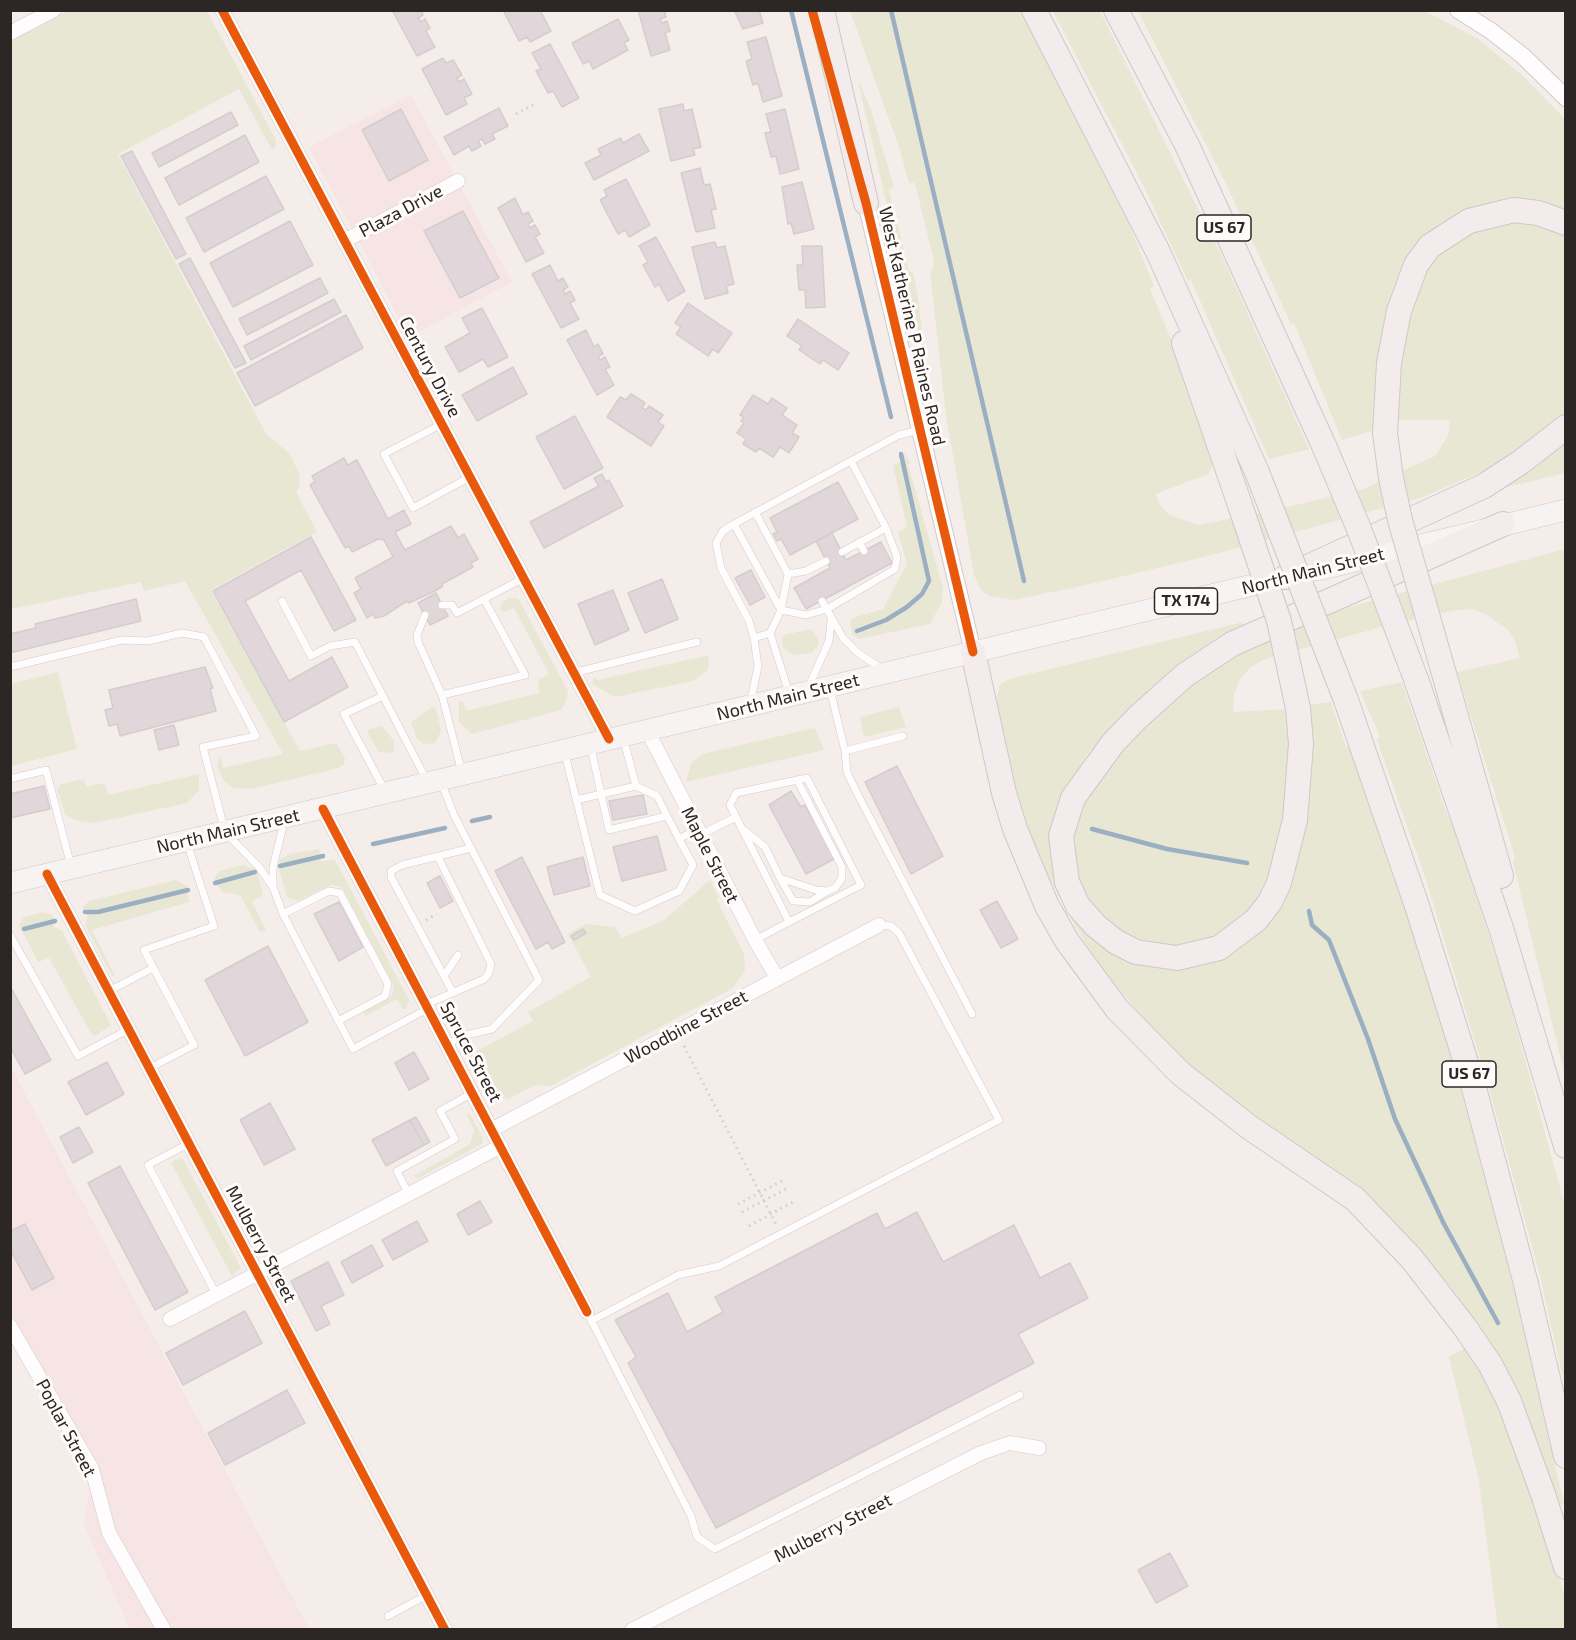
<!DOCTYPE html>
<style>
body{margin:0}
#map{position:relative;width:1576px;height:1640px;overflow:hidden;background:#f5ede9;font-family:"Exo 2",sans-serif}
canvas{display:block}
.frame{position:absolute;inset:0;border:12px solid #2c2724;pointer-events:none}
</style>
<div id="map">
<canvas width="1576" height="1640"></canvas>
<div class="frame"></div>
</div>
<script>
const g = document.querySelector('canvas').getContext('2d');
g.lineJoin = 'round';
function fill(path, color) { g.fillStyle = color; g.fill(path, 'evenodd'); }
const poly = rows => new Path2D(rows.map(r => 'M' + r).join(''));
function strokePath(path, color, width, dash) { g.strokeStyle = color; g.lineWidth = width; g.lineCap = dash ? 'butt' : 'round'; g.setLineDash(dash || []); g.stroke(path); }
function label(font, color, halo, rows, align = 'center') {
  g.font = font + ' "Exo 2",sans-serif'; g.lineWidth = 6; g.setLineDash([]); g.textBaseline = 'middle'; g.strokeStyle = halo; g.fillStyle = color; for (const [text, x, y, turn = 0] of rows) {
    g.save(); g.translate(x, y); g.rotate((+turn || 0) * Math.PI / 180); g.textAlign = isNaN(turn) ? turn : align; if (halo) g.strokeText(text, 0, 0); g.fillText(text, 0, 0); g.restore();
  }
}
fill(poly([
 [411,95,512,282,409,337,309,147],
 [10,1065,298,1608,309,1629,130,1630,128,1625,84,1524,94,1463,11,1312]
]), '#f7e4e5');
fill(poly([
 [67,11,207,11,276,140,275,148,272,150,239,89,118,154,266,434,289,453,299,473,300,486,296,492,317,532,211,590,300,751,336,743,345,758,344,764,339,768,251,789,233,788,224,781,217,766,220,756,223,768,283,754,185,581,144,591,141,582,11,609,11,40],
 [850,11,1021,11,1129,225,1154,286,1150,289,1171,339,1212,461,1213,466,1208,474,1156,494,1161,507,1170,515,1198,525,1288,507,1363,489,1435,456,1448,436,1450,420,1396,420,1398,370,1415,288,1433,258,1450,242,1496,221,1526,221,1565,235,1565,414,1529,444,1490,468,1423,497,1204,557,1077,587,1013,600,989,596,981,590,974,575,946,415,930,272,934,266,932,253,915,183,909,183,899,147],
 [1053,11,1100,11,1224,261,1309,449,1269,459,1191,280,1188,281,1144,187],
 [1138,11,1425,11,1478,39,1521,74,1565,119,1565,213,1528,200,1497,201,1456,214,1426,236,1377,429,1342,440,1294,323,1291,324,1227,186],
 [857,77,871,110,894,187,889,190,909,271,913,273,918,297,924,348,922,355],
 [1565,436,1565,473,1491,491],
 [904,453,911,463,908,464,943,588,942,602,930,624,859,639,852,634,850,621,855,617,883,609,907,564,898,532,907,527,893,465,901,462],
 [1565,549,1565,1076,1513,862,1515,857,1457,672,1520,658,1515,641,1508,630,1485,614,1472,609,1452,611,1381,627,1263,660,1250,668,1240,679,1234,694,1233,712,1289,709,1291,788,1263,900,1224,935,1174,947,1158,945,1124,933,1095,908,1079,881,1074,864,1073,828,1085,794,1164,699,1268,632,1297,621],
 [509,598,518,598,568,691,567,699,561,710,472,734,459,722,459,701,463,702,466,711,540,693,538,680,549,674,514,608,505,612,500,610,502,603],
 [1243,622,1243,626,1094,751,1091,749,1070,782,1054,843,1112,946,1230,953,1256,935,1292,880,1304,832,1308,705,1331,702,1346,747,1350,746,1411,924,1459,1083,1507,1259,1564,1504,1557,1506,1473,1318,1454,1291,1418,1247,1377,1206,1316,1157,1238,1106,1161,1040,1101,967,1074,924,1043,866,1028,828,1015,786,996,701,1000,685,1009,679],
 [811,629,819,640,818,646,811,653,794,655,783,648,782,640,784,635],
 [709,655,708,670,693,681,615,697,592,684,594,677,598,680],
 [58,672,77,749,11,766,11,684],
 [1402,682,1448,817,1451,817,1505,986,1565,1206,1565,1387,1540,1276,1487,1081,1425,877,1377,740,1380,737,1360,691],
 [432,707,436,708,441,731,435,743,424,744,417,739,411,722],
 [899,707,906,727,864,737,860,717],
 [382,726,394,741,394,753,379,752,369,736,368,730],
 [815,728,824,750,686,782,691,764,702,754],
 [199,774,199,790,187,803,94,823,75,820,65,814,57,789,61,784,84,779,86,787,105,783,108,795],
 [319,849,321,861,334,860,339,867,409,1000,406,1009,403,1009,397,999,365,1016,364,1012,391,997,394,987,342,887,331,885,298,901,287,897,279,869,280,860,289,854],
 [243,865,255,869,251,873,258,874,263,895,252,902,266,930,260,932,240,895,223,892,214,882,216,875,220,871],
 [176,880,187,886,189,902,92,930,115,976,112,976,85,925,88,916,85,912,83,914,83,907,89,901],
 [710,880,719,898,716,899,744,954,745,970,733,988,551,1086,535,1085,508,1099,501,1097,491,1100,468,1056,533,1021,528,1012,591,977,568,934,586,924,615,927,622,938,664,920],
 [43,912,52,915,57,922,53,922,54,927,62,931,111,1025,95,1036,92,1035,49,958,38,962,19,925,24,917],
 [466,1113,470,1114,483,1138,482,1144,419,1178,414,1176,470,1144,474,1130],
 [179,1158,183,1159,241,1268,232,1276,171,1163],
 [1470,1345,1496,1391,1548,1531,1565,1599,1565,1629,1498,1629,1479,1481,1449,1357]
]), '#e8e7d4');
strokePath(poly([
 [791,10,891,417],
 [891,10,1024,581],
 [857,631,886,620,907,607,922,594,929,581,901,454],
 [472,821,490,817],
 [1092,829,1167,849,1247,863],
 [373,844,445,828],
 [280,866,323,856],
 [215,883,255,872],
 [1309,911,1312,925,1329,940,1368,1039,1395,1119,1443,1222,1498,1323],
 [85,912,98,912,188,890],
 [24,929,55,921]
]), '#9aafc2', 4.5);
const building = poly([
 [392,10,421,10,423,15,418,18,421,22,425,19,430,28,426,31,435,47,417,56,392,10],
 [503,10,540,10,551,31,530,42,527,37,519,41,503,10],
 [638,10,664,10,666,17,660,19,662,23,667,21,670,31,665,33,670,50,651,56,638,10],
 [734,10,759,10,763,23,743,29,734,10],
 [618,19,629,40,624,43,628,50,593,69,589,61,583,64,572,43,618,19],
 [766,37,782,96,763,102,758,83,753,85,746,61,752,59,747,42,766,37],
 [550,44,579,98,562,107,553,91,548,93,536,71,541,69,532,53,550,44],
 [443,58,446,63,453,60,462,75,457,78,459,82,464,79,472,94,464,98,467,104,446,115,422,69,443,58],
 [683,104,684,111,692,109,701,147,693,149,695,155,671,161,659,109,683,104],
 [499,108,508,126,492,134,495,139,485,144,482,139,478,141,481,146,472,151,469,146,454,155,444,137,499,108],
 [401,109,428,160,389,181,362,130,401,109],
 [785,109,799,169,780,174,776,156,771,157,765,133,771,132,766,114,785,109],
 [231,112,238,125,159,167,152,153,231,112],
 [639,134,649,151,594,180,585,163,601,155,598,149,621,138,623,143,639,134],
 [245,135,259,162,179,205,165,178,245,135],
 [132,151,186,254,176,259,121,156,132,151],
 [700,168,704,185,710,184,716,209,711,210,715,228,696,232,681,173,700,168],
 [266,176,284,209,204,252,186,218,266,176],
 [626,179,650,225,629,237,625,230,618,234,600,200,607,196,604,190,626,179],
 [802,182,814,229,794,234,791,223,788,224,782,187,802,182],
 [515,198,523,215,528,212,533,221,528,224,530,228,535,225,540,234,535,237,544,253,526,262,498,208,515,198],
 [463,211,499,278,460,298,424,231,463,211],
 [290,221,313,265,233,307,210,263,290,221],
 [656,237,685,291,668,301,659,284,655,287,643,265,648,262,639,246,656,237],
 [715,242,717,248,725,246,734,284,726,286,728,293,705,299,692,247,715,242],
 [802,246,822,246,825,307,806,308,805,290,799,290,797,265,803,265,802,246],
 [190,258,246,363,235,368,179,264,190,258],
 [550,265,558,281,563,278,568,287,563,290,565,294,570,291,575,300,570,303,579,319,561,328,532,274,550,265],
 [320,278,328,293,247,335,239,319,320,278],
 [334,299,341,312,251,360,244,346,334,299],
 [688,303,732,333,718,353,713,349,708,356,676,334,681,327,675,323,688,303],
 [482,308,508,357,488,367,483,359,459,372,445,347,470,333,462,318,482,308],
 [346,315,363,348,255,406,237,373,346,315],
 [798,319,849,353,838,370,823,360,820,364,799,350,802,346,787,336,798,319],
 [586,330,594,347,598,344,603,354,598,356,600,360,605,357,610,367,605,369,614,385,597,395,567,340,586,330],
 [513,367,527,394,477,421,462,395,513,367],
 [631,394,645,403,642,408,646,410,649,406,663,415,658,422,664,426,651,446,607,417,620,397,626,400,631,394],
 [753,395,768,404,772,398,787,408,782,415,797,425,792,433,799,437,789,453,780,447,773,457,759,448,756,452,743,444,746,439,737,433,744,423,741,421,744,417,740,415,753,395],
 [575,416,603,468,564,489,536,437,575,416],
 [344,458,348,465,357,460,388,519,404,510,411,524,395,532,405,550,451,526,458,538,464,534,478,559,471,563,473,567,442,584,443,586,435,591,409,603,407,601,384,616,375,618,373,614,367,618,354,593,361,589,355,578,393,557,384,540,378,539,352,552,349,546,345,548,310,485,315,482,312,476,344,458],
 [602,474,606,482,609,480,623,506,544,548,530,522,599,486,594,478,602,474],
 [838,482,858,519,790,555,781,539,777,541,773,534,777,532,770,518,838,482],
 [832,533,846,560,881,542,892,563,806,609,794,588,830,568,816,541,832,533],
 [311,537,356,620,334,631,301,570,245,601,289,681,332,657,348,687,284,722,213,591,311,537],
 [751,570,765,597,750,605,735,578,751,570],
 [662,579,678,619,645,633,628,593,662,579],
 [613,590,629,630,595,645,578,604,613,590],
 [436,593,448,616,430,625,418,603,436,593],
 [136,599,141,621,10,653,10,634,36,628,35,624,136,599],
 [205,667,213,688,210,689,216,711,120,736,117,724,109,726,105,710,113,708,109,690,205,667],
 [174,725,179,745,159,750,154,730,174,725],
 [897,766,943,856,911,874,865,782,897,766],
 [44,786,50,809,10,818,10,794,44,786],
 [791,791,801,807,805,805,814,822,817,821,836,858,806,874,769,805,791,791],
 [643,795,647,814,613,820,609,801,643,795],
 [657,836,666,870,622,881,613,847,657,836],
 [522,857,565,942,552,949,548,942,536,949,495,871,522,857],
 [583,857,590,886,554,895,547,867,583,857],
 [440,876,453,901,440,908,427,883,440,876],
 [997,901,1018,939,1001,948,980,910,997,901],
 [339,902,363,947,339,961,314,914,339,902],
 [583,929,586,933,574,940,571,936,583,929],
 [268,946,308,1022,245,1056,205,980,268,946],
 [10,986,51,1060,25,1074,10,1047,10,986],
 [414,1052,429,1079,409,1090,395,1063,414,1052],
 [107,1062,124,1094,86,1115,68,1082,107,1062],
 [270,1103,295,1149,264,1165,240,1120,270,1103],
 [416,1117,430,1142,424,1145,410,1120,416,1117],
 [410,1120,424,1145,386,1166,372,1140,410,1120],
 [79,1127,93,1152,73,1163,60,1137,79,1127],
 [120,1166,188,1292,155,1310,88,1183,120,1166],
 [480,1201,492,1222,468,1235,457,1214,480,1201],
 [917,1212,943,1262,1014,1225,1040,1278,1070,1263,1088,1298,1018,1334,1034,1363,716,1528,628,1363,636,1357,615,1320,668,1293,687,1332,723,1312,715,1297,877,1213,885,1229,917,1212],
 [417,1221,428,1241,393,1260,382,1240,417,1221],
 [25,1224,54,1278,32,1290,10,1249,10,1231,25,1224],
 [372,1245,383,1266,352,1283,341,1262,372,1245],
 [328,1262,344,1295,321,1306,330,1324,316,1331,291,1281,328,1262],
 [245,1311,262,1343,183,1385,166,1353,245,1311],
 [287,1390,305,1423,225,1465,208,1433,287,1390],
 [1170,1553,1188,1586,1156,1603,1138,1570,1170,1553]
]);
fill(building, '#e1d6da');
strokePath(building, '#d3cece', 1.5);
const service = poly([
 [442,424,384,454,413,508,470,477],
 [755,512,788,574],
 [734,524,781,610,806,615,827,609,895,569,897,557,886,528],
 [859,542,864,551],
 [842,552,886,528,851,461],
 [826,561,806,571,788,574,781,610,770,633,754,638,749,621,721,568,716,543,723,531,734,524,899,435,919,430],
 [282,601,311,656,330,646,355,642,427,781],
 [822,601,843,638,858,653,882,669],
 [442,605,452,605,457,613,524,578],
 [425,615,417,635,418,642,442,695,462,773],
 [770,633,789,693],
 [10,667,122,640,148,641,182,633,204,637,256,736,203,747,225,832,259,867,273,887,283,914,353,1049,429,1008],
 [573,673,697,642],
 [809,686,829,641,831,621],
 [830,689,845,751,903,736],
 [442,695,525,675,484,599],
 [383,696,344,714,385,791],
 [751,700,758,666,754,638],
 [623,737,636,786,657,796,667,816],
 [591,748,609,830,667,816,679,839,697,829],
 [845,751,847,772,856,791,972,1014],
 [565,754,600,895,635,911,679,891,693,865,679,839],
 [10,779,46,770,71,866],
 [441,782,454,815,539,980,492,1029,462,1036,448,1044],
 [576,800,636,786],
 [744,830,765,847,780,878,816,890,828,891,836,887,842,878,842,867,797,780],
 [700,835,736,817],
 [780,878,793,901,810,902,828,891],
 [273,887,273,867,284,822],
 [283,914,329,891,340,893,388,984,385,996,338,1021],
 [10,935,78,1056,129,1029],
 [755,940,789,922,861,885,807,778,736,793,730,805,789,922],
 [444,976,458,955],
 [109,991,153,968],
 [452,991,391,877,391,871,402,865,471,848],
 [427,1004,484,979,489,973,491,964,438,857],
 [150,1068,194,1045,144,950,214,926,187,843],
 [188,1144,148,1165,216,1294],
 [409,1195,397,1171,455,1139,440,1111,474,1092],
 [589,1316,691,1516,697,1537,715,1549,1020,1395],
 [591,1321,678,1275,719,1266,999,1120,899,933,891,926,879,925],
 [388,1616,427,1595]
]);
const minor = poly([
 [222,10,609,739],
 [10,33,54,10],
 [344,241,458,181],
 [647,730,755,940,777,978],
 [323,809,587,1312],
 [47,874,445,1630],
 [493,1129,879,925],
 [170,1319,501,1146],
 [10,1326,92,1469,109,1533,164,1630],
 [632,1630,981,1453,1010,1443,1039,1448]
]);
const tertiary = poly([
 [1458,10,1491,31,1523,56,1566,98],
 [866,203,973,652]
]);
const primary = poly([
 [1318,570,1566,510],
 [10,883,1282,578]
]);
const motorway = poly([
 [822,10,866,203],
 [1034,10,1159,254,1257,472],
 [1116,10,1187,145,1325,448],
 [1184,343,1240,505],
 [1391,478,1385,433,1389,363,1399,311,1416,265,1430,246,1469,221,1514,210,1538,213,1566,223],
 [1286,577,1484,486,1521,462,1566,427],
 [973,652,1004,793,1015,829,1047,906,1067,941,1117,1009,1180,1073,1249,1127,1355,1199,1412,1259,1464,1326,1490,1364,1509,1401,1543,1494,1566,1567],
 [1445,677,1501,876],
 [1416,679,1501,928,1566,1146],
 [1346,700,1417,906,1474,1088,1525,1280,1566,1456],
 [1298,708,1301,744,1295,820,1279,883,1270,902,1256,920,1219,948,1177,958,1136,952,1116,942,1096,926,1078,906,1067,882,1061,836,1073,798,1113,743,1138,717,1185,675,1232,644,1503,524]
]);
strokePath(service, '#d1cbc9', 8);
strokePath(minor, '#d1cbc9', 15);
strokePath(tertiary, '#d1cbc9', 18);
strokePath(primary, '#cdc9c7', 22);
strokePath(motorway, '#cdc9c7', 26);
strokePath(poly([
 [516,114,537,103],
 [426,920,437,914],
 [684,1046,776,1224],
 [738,1204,782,1181],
 [742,1212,786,1189],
 [749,1226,793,1202]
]), '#d0cecc', 3, [1.5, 4.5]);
strokePath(service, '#fefcfc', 7);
strokePath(minor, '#fefcfc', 14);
strokePath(tertiary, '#fefcfc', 16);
strokePath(primary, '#f8f3f3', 21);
strokePath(motorway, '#f4ebec', 24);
const motorwayBridge = poly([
 [1325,448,1359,529,1416,679],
 [1257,472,1346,700],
 [1391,478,1400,520,1445,677],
 [1240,505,1279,621,1298,708]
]);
strokePath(motorwayBridge, '#cdc9c7', 26, []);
strokePath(motorwayBridge, '#f4ebec', 24);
strokePath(poly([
 [222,10,609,739],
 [812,10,866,203,973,652],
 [323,809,587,1312],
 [47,874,445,1630]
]), '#e8590c', 9);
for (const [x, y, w] of [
 [1224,228,54],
 [1186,601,63],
 [1469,1074,54]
]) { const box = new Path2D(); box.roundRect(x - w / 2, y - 13, w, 26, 4.5); g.fillStyle = '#fefbfa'; g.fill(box); strokePath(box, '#2c2724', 1.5); }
label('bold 16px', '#2c2724', null, [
 ["US 67",1224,228],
 ["TX 174",1186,601],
 ["US 67",1469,1074]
]);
label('18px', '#2c2724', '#fefbfa', [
 ["Plaza Drive",401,211,-28],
 ["West Katherine P Raines Road",912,326,77],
 ["Century Drive",430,367,62],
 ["North Main Street",1313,571,-14],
 ["North Main Street",788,697,-14],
 ["North Main Street",228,831,-13],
 ["Maple Street",710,855,63],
 ["Woodbine Street",686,1027,-28],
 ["Spruce Street",471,1052,62],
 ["Mulberry Street",261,1244,62],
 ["Poplar Street",66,1428,62],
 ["Mulberry Street",833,1528,-27]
]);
</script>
